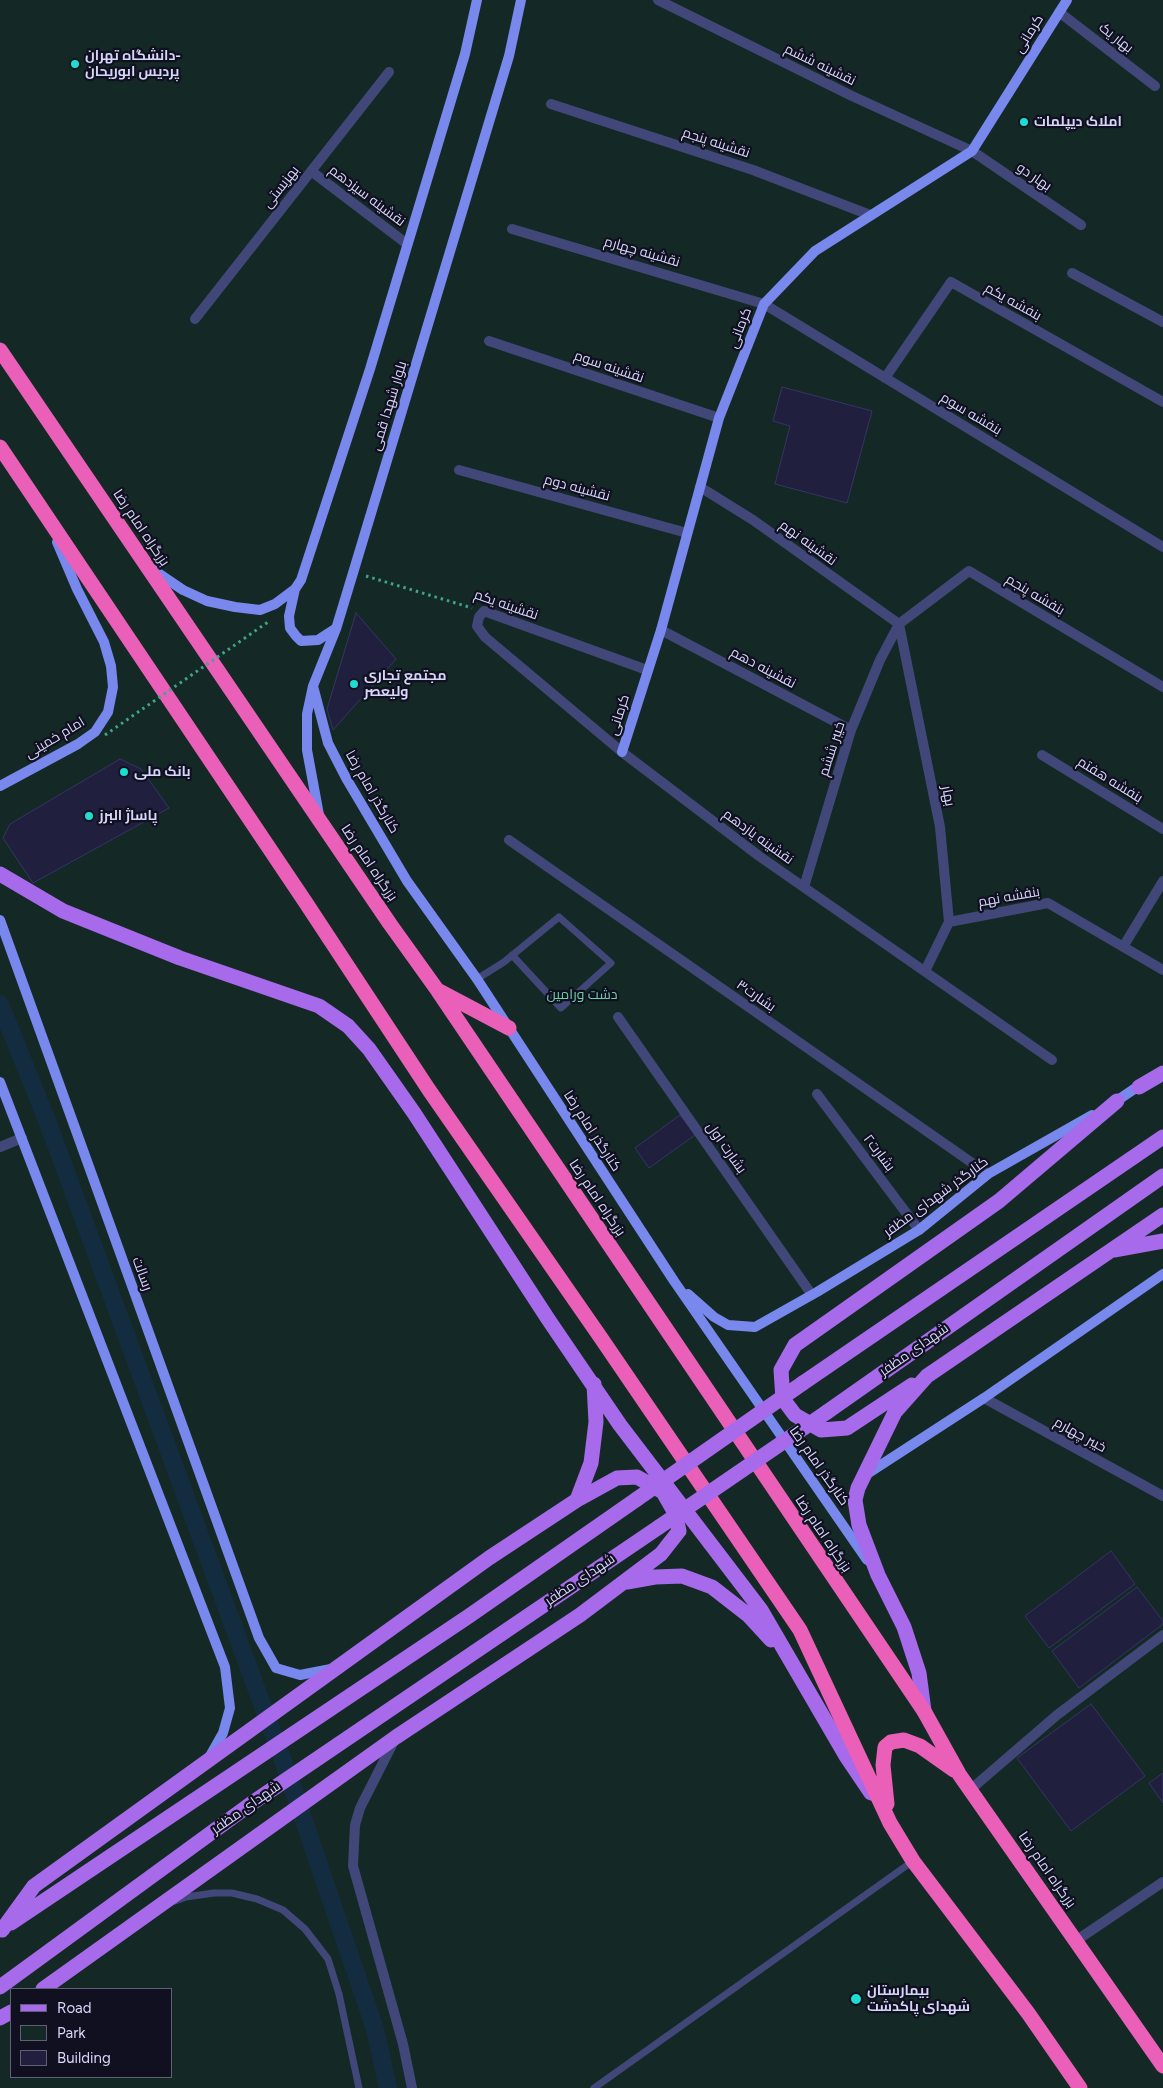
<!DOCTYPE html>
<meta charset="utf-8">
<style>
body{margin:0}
#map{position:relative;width:1163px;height:2088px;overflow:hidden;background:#101020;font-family:Figtree,sans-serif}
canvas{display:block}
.legend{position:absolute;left:10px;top:1988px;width:162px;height:90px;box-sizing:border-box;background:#101020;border:1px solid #5f5f77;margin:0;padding:6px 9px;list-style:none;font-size:15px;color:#d5d6f9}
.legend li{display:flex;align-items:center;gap:10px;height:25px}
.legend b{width:25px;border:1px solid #5f5f77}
</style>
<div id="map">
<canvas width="1163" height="2088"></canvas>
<ul class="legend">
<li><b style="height:6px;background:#a66aeb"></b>Road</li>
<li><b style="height:14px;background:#142925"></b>Park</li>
<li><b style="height:14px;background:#201f3e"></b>Building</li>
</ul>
</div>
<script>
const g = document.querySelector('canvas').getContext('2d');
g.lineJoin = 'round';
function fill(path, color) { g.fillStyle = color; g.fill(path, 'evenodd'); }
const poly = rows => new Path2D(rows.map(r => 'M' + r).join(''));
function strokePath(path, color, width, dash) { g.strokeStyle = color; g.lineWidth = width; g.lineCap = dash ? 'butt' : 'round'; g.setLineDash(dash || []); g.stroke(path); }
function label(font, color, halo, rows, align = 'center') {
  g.font = font + ' Figtree,Cairo,sans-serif'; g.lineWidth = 4.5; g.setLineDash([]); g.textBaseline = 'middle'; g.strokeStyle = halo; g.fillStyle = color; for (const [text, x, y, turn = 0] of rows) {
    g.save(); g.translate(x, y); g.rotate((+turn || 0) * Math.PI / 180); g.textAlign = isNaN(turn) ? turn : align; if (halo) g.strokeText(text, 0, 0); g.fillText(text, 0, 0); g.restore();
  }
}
fill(poly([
 [0,0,1163,0,1163,2088,0,2088],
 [11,1989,171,1989,171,2077,11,2077]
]), '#142925');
strokePath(poly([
 [0,1004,48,1123,289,1777,375,2029,388,2088]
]), '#142c40', 18);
const building = poly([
 [782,387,872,411,847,503,775,484,790,426,773,421,782,387],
 [356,613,396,659,333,730,327,709,356,613],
 [120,759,141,769,169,808,33,883,3,838,10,824,120,759],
 [680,1115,695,1135,649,1168,635,1148,680,1115],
 [1111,1551,1135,1584,1049,1648,1025,1616,1111,1551],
 [1137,1587,1163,1621,1163,1624,1079,1688,1052,1651,1137,1587],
 [1091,1704,1145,1776,1071,1831,1017,1758,1091,1704],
 [1163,1773,1163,1803,1149,1783,1163,1773]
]);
fill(building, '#201f3e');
strokePath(building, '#353467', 1);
strokePath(poly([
 [366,576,472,608]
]), '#3ea48d', 3, [2.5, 4]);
strokePath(poly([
 [477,979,504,962,559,917,611,963,561,1008,512,955],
 [175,1901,186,1897,214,1893,232,1893,257,1899,283,1910,305,1929,328,1959,339,1994,359,2088],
 [594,2088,913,1861]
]), '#414879', 7);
strokePath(poly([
 [658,0,852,96,972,151,1081,225],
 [1059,12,1155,86],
 [551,104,753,170,870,215],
 [311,171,407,244],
 [512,229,764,304,1163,547],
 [1072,273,1163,322],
 [195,319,389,72],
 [489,341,719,418],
 [885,378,951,282,1163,402],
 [459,470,687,533],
 [700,487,753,520,899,624],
 [899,624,940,827,949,922,925,971],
 [661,630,851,730],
 [647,670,484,611,479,617,477,626,485,637,622,752,759,856,1052,1060],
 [1042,755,1163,829],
 [509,840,988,1174],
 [804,887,851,730,880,660,899,624,969,571,1163,687],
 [949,922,1048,903,1163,970],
 [1123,947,1163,881],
 [618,1017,812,1295],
 [817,1094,919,1230],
 [0,1147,22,1138],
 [984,1398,1163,1496],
 [394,1741,360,1808,355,1825,353,1866,403,2044,412,2088],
 [970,1790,1057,1715,1163,1635],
 [1077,1940,1163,1882]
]), '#414879', 10);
strokePath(poly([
 [152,569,183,590,207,601,235,607,260,610,275,604,295,589,301,580,370,369,465,54,477,0],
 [295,589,289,616,290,628,296,636,301,641,318,640,335,629],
 [313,686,328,743,346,778,407,881,477,979,674,1281,867,1560],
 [622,752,661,630,719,418,764,304,815,251,972,151,1067,0],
 [0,786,78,744,95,732,108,712,113,687,111,666,104,642,77,589,57,542],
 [319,815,307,750,307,714,313,686,336,629,353,573,509,56,521,0],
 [0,920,259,1638,276,1668,300,1675,331,1669],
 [0,1082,225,1667,230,1708,223,1733,210,1756],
 [1112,1104,1143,1083],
 [688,1294,714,1317,728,1325,755,1327,817,1292,919,1230,988,1174,1092,1115],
 [867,1474,984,1398,1163,1274]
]), '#7888ed', 10);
strokePath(poly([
 [0,874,63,911,180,958,319,1006,348,1026,369,1049,414,1113,548,1319,620,1425,761,1610,846,1756,871,1793],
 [1139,1087,1163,1073],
 [1114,1250,1163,1241],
 [803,1383,1163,1137],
 [912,1385,847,1428,821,1430,795,1415,783,1399,781,1370,795,1345,999,1201,1117,1101],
 [827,1412,1163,1176],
 [577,1500,591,1463,596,1422,594,1384],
 [627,1582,655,1577,682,1576,712,1587,748,1615,771,1640],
 [924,1711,919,1673,904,1627,878,1575,859,1525,855,1500,858,1488,895,1412,927,1376,1163,1215],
 [11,1923,469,1616,637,1499],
 [2,1930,34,1886,489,1558,577,1500,617,1478,637,1477,663,1492,675,1513,679,1531,661,1554,580,1615,396,1737,43,1989],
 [0,1987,252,1803,659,1527],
 [0,2018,11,2012]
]), '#a66aeb', 15);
strokePath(poly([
 [0,350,390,924,438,991,924,1711,959,1774,1163,2066],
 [0,447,306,903,429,1090,601,1338,800,1630,890,1823,913,1861,1028,2013,1080,2088],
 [439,991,509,1028],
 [887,1804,883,1765,885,1747,891,1742,904,1740,920,1746,954,1770]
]), '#ea5fb8', 15);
strokePath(poly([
 [105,735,268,622]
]), '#3ea48d', 3, [2.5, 4]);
strokePath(poly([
 [637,1499,803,1383],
 [659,1527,827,1412]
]), '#a66aeb', 15);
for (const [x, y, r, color] of [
 [75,64,5,"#1dddd0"],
 [1024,122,5,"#1dddd0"],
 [354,684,5,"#1dddd0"],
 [124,772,5,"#1dddd0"],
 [89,816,5,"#1dddd0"],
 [856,1999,6,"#1dddd0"]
]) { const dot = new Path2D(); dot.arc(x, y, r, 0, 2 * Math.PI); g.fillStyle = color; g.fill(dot); strokePath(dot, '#101020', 2); }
label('14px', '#d5d6f9', '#101020', [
 ["کرمانی",1029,34,-58],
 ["بهار یک",1116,38,38],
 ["نقشینه ششم",820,65,26],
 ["نقشینه پنجم",716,143,18],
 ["بهار دو",1034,177,34],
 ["بهزیستی",281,187,-52],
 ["نقشینه سیزدهم",367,196,37],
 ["نقشینه چهارم",642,252,16],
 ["بنفشه یکم",1013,302,29],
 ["کرمانی",740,328,-69],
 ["نقشینه سوم",609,367,19],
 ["بلوار شهدا قمی",389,406,-73],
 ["بنفشه سوم",971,414,31],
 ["نقشینه دوم",577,488,15],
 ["بزرگراه امام رضا",141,528,56],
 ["نقشینه نهم",808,543,36],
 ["بنفشه پنجم",1035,595,31],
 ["نقشینه یکم",506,605,19],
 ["نقشینه دهم",763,668,28],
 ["کرمانی",619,715,-73],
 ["امام خمینی",55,738,-31],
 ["خیبر ششم",832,749,-72],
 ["بنفشه هفتم",1110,780,32],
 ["کنارگذر امام رضا",372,792,60],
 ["بهار",948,796,79],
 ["نقشینه یازدهم",758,837,36],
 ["بزرگراه امام رضا",369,863,56],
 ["بنفشه نهم",1009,897,-10],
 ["بشارت۳",756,996,35],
 ["کنارگذر امام رضا",592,1131,57],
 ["بشارت اول",726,1148,55],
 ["بشارت۲",879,1153,53],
 ["کنارگذر شهدای مظفر",936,1197,-36],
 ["بزرگراه امام رضا",597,1198,56],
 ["رسالت",142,1274,70],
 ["شهدای مظفر",914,1350,-35],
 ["خیبر چهارم",1080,1435,29],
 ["کنارگذر امام رضا",819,1466,55],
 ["بزرگراه امام رضا",823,1534,56],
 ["شهدای مظفر",580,1580,-34],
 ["شهدای مظفر",246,1808,-35],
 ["بزرگراه امام رضا",1047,1870,55]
]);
label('bold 14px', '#d5d6f9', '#101020', [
 ["دانشگاه تهران-",85,56],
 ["پردیس ابوریحان",85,72],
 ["املاک دیپلمات",1034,122],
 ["مجتمع تجاری",364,676],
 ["ولیعصر",364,692],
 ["بانک ملی",134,772],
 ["پاساژ البرز",99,816],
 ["بیمارستان",867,1991],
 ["شهدای پاکدشت",867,2007]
], 'left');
label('14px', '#6ad0a6', '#101020', [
 ["دشت ورامین",582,995]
]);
</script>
